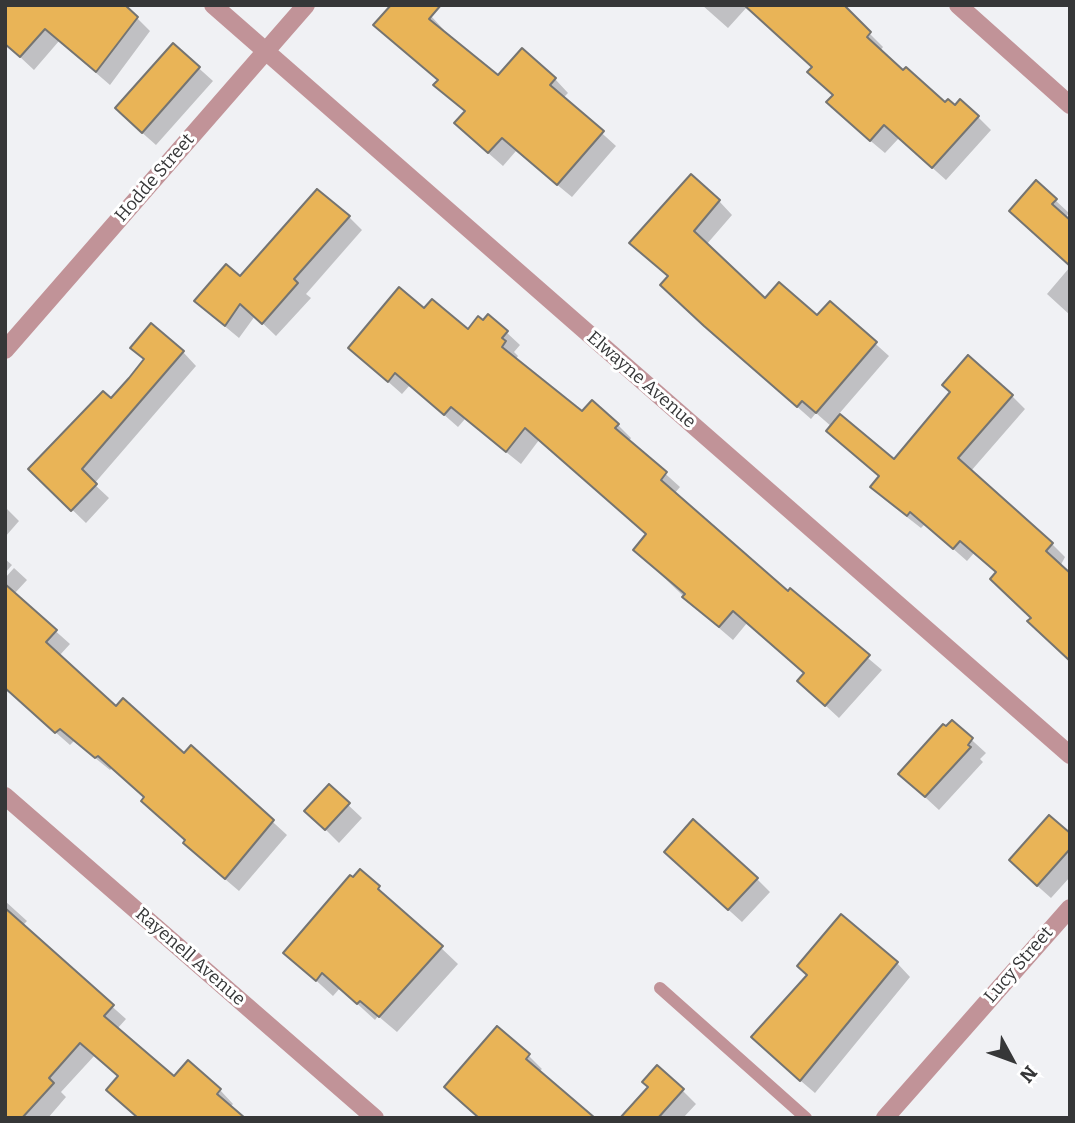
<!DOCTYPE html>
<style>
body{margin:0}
#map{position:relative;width:1075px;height:1123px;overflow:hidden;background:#f0f1f4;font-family:Bitter,serif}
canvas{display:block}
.frame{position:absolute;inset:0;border:7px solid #363738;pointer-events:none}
.north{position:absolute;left:977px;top:1025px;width:70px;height:70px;-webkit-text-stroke:5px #fff;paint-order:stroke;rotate:131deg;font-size:19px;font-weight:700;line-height:28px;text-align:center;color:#363738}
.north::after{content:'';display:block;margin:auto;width:24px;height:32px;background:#363738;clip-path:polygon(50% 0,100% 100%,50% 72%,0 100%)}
</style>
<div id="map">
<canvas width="1075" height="1123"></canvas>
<div class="frame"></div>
<div class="north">N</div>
</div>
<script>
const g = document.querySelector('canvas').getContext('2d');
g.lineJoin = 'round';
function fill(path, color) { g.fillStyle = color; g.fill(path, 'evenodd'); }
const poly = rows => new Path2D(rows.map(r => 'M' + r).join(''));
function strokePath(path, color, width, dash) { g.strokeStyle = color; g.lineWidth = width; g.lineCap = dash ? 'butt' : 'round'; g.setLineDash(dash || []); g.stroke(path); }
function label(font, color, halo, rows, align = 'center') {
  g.font = font + ' Bitter,serif'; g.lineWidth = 6; g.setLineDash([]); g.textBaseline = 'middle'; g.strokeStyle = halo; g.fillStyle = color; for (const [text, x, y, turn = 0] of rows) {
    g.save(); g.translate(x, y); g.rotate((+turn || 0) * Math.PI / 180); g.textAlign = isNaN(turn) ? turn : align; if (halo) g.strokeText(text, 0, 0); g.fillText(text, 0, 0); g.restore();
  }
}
fill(poly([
 [5,5,137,18,150,31,110,85,59,41,34,70,5,43],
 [702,5,841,5,883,47,880,51,903,72,945,104,978,117,991,130,946,180,899,138,885,153,841,116,828,102,834,96,813,67,747,7,728,28],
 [431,16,444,30,443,32,498,78,555,79,568,93,563,98,616,146,572,197,516,151,503,166,470,137,466,113,436,85,439,81,389,38],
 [173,45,213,81,156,145,130,122],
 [1055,200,1069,213,1065,218,1024,224],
 [719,201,732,215,706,245,765,301,817,317,830,303,889,356,838,415,894,461,1012,396,1025,409,971,471,1027,519,1065,557,1033,618,998,573,974,553,967,561,925,524,921,528,885,500,872,487,880,477,832,427,816,413,811,419,720,339,669,277,645,256],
 [349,217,362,230,306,294,311,298,276,336,255,316,239,338,210,314,241,279],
 [1070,267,1070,315,1047,294],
 [425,310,468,331,506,332,520,345,514,352,518,356,515,360,582,414,618,425,631,438,629,441,680,487,674,494,882,670,839,718,813,694,806,674,747,623,733,640,698,610,635,550,648,535,539,440,521,464,465,419,458,427,410,385,402,394,350,348],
 [133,348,183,352,196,366,94,484,109,498,86,523,30,469,111,401,146,361],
 [5,507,19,521,5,537],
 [5,559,12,565,5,573],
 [14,568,27,580,14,594,70,644,59,656,116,708,184,755,191,747,287,835,239,891,198,856,145,798,112,768,110,770,74,741,70,745,5,688,5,578],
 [952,722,986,753,980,759,983,762,939,810,914,787],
 [329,787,362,818,339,843,320,824],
 [1070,835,1070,877,1051,898,1024,874],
 [679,865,757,879,770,892,742,922],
 [360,871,458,964,397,1032,378,1016,375,1020,340,988,333,996,286,953],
 [5,901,27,921,22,926,126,1019,117,1029,174,1078,220,1090,233,1104,230,1107,119,1076,95,1055,61,1092,66,1097,48,1118,6,1118],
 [897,963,910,977,815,1093,766,1051],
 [528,1055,542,1069,482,1118],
 [682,1090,696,1104,683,1118,622,1118]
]), '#0003');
const building = poly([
 [5,5,125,5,138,17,96,72,45,29,20,57,5,44,5,5],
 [391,5,441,5,429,19,498,75,522,48,556,78,550,85,604,131,557,185,502,138,488,153,454,123,465,111,433,85,438,80,373,25,391,5],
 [744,5,844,5,871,32,867,37,903,70,906,67,945,102,948,99,955,105,960,99,979,116,932,168,884,125,870,141,826,102,833,95,807,72,812,67,744,5],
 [173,43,200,67,142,133,115,108,173,43],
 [691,174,720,200,694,231,765,298,779,282,817,315,830,301,877,342,816,413,802,401,797,407,704,326,660,285,668,276,629,243,691,174],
 [1036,180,1057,199,1052,204,1070,220,1070,266,1009,211,1036,180],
 [317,189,350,216,294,279,298,283,262,324,240,304,225,326,194,301,226,264,240,276,317,189],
 [399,287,424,308,432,299,468,329,478,316,483,320,488,314,508,331,502,338,506,341,502,347,582,411,592,400,619,424,615,428,667,472,661,480,788,591,790,588,870,655,825,706,797,681,804,673,733,611,719,627,682,597,685,594,633,550,646,534,525,428,506,452,451,407,444,415,395,373,388,382,348,348,399,287],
 [151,323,184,351,82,469,97,484,71,511,28,469,103,391,111,398,129,378,144,359,130,348,151,323],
 [968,355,1013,395,958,458,1053,543,1046,551,1070,573,1070,661,1027,621,1031,618,990,579,996,572,960,541,953,549,910,512,907,516,870,487,879,476,826,431,840,414,894,459,950,392,942,385,968,355],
 [5,584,57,630,46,642,116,706,123,698,184,753,191,745,274,820,225,879,183,843,185,840,141,801,144,797,98,756,95,758,60,729,55,733,5,688,5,584],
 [952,720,973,738,968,745,971,747,925,797,898,774,943,724,946,726,952,720],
 [329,784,350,803,325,830,304,811,329,784],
 [1049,815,1070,833,1070,849,1037,886,1009,860,1049,815],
 [693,819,758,878,728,910,664,852,693,819],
 [360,869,380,886,378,889,443,946,379,1017,360,1001,357,1004,322,973,316,981,283,953,350,875,353,877,360,869],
 [5,908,114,1005,104,1016,174,1076,188,1060,221,1089,217,1094,245,1118,138,1118,106,1090,118,1076,80,1043,49,1078,54,1083,22,1118,5,1118,5,908],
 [841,914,898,962,800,1081,751,1037,807,975,797,966,841,914],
 [497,1026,530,1054,526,1059,595,1118,479,1118,444,1087,497,1026],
 [657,1065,684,1089,658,1118,620,1118,648,1087,642,1082,657,1065]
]);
fill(building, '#e9b457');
strokePath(building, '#757471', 2);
strokePath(poly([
 [660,988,806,1118]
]), '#c19398', 12);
strokePath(poly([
 [213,5,1070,755],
 [958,5,1070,105],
 [5,350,306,5],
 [5,796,375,1118],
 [885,1118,1070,908]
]), '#c19398', 18);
label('18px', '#363738', '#fff', [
 ["Hodde Street",155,178,-49],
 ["Elwayne Avenue",641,380,41],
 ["Rayenell Avenue",190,957,41],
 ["Lucy Street",1019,965,-49]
]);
</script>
